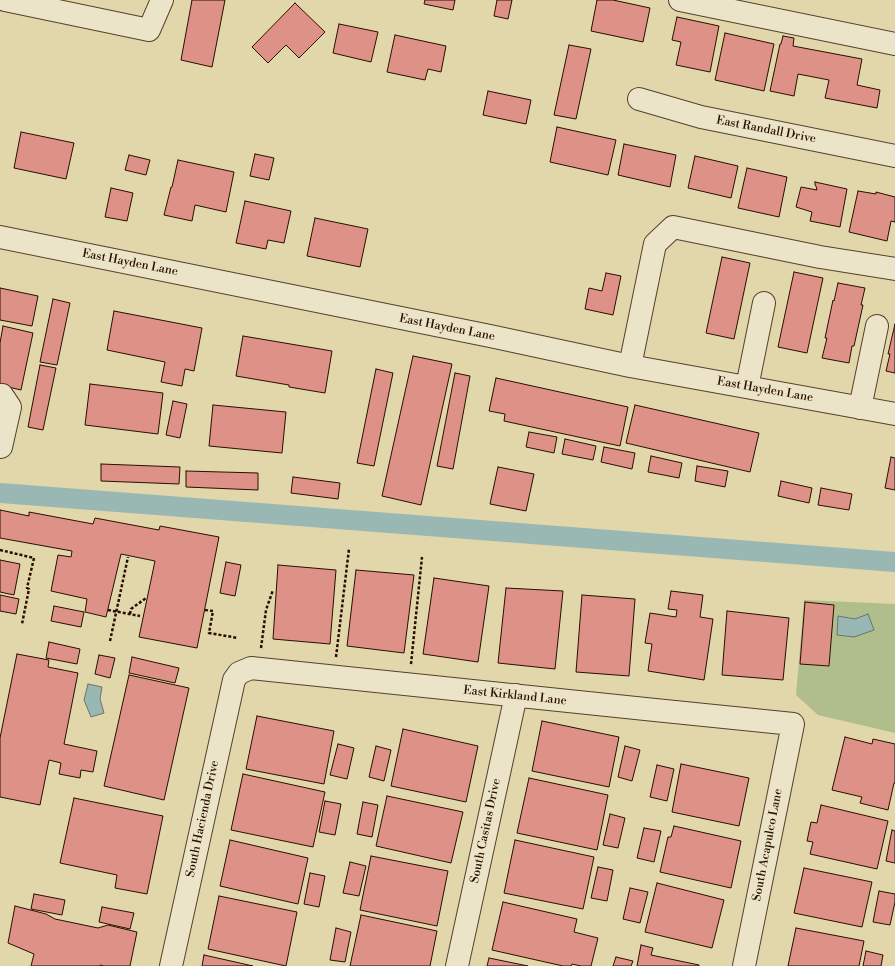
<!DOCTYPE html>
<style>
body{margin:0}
canvas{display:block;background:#e2d6ab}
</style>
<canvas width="895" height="966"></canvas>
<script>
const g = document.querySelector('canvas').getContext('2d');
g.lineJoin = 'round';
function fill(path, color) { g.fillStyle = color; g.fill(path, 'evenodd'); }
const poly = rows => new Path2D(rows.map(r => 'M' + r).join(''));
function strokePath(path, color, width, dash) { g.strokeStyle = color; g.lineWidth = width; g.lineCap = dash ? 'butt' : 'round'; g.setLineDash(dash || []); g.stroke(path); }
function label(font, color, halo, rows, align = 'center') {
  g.font = font + ' "Libre Bodoni",serif'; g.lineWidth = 4; g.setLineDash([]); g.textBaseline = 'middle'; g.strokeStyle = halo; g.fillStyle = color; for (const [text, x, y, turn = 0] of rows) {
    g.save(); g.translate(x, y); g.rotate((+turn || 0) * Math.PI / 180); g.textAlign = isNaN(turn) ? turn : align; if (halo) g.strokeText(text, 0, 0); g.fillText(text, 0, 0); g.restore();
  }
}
fill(poly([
 [804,600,895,604,895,733,818,715,796,695]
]), '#b0be8b');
const water = poly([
 [868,614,874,630,854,637,837,635,838,616,855,619,868,614],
 [88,684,102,687,100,699,104,713,91,717,84,700,88,684]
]);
fill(water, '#99b7b3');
strokePath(water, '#6c746b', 1);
strokePath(poly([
 [0,493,895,562]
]), '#99b7b3', 20);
const building = poly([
 [192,0,225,0,212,67,181,60,192,0],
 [425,0,455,0,453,10,424,4,425,0],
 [497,0,512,0,508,19,494,16,497,0],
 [597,0,613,0,650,8,643,42,591,31,597,0],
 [295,3,325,32,299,58,286,45,268,63,252,47,295,3],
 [677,17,719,26,710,72,676,65,681,42,672,40,677,17],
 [339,24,378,32,371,62,333,53,339,24],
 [725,33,774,44,764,91,715,80,725,33],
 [395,35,446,46,441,72,428,69,425,80,387,72,395,35],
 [783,36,794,38,793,46,862,59,857,85,880,90,877,108,825,98,829,80,798,74,794,96,770,91,780,44,781,44,783,36],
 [569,45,591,49,576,119,554,115,569,45],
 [488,91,531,100,526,124,483,115,488,91],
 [557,127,616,140,608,175,550,162,557,127],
 [21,132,74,143,66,179,14,168,21,132],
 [624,144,676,155,670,187,618,175,624,144],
 [255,154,274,158,269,180,250,176,255,154],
 [129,155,150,160,146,175,125,170,129,155],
 [695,156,738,166,731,198,688,188,695,156],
 [178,160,234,172,226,212,195,205,192,221,164,215,171,187,172,187,178,160],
 [747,168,787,177,779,217,738,208,747,168],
 [815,182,847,189,840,227,810,221,812,212,796,207,801,187,817,190,816,186,815,185,815,182],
 [111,188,133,193,127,221,105,217,111,188],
 [858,191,876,194,876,192,895,197,895,222,891,221,887,241,849,232,858,191],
 [245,201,291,211,284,243,268,240,266,249,236,243,245,201],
 [315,218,368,229,360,267,307,256,315,218],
 [722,257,750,263,734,339,706,333,722,257],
 [794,272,823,278,807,353,778,347,794,272],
 [606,273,621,276,613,315,585,309,589,288,602,291,606,273],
 [838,283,865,288,861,305,863,305,854,346,852,346,849,363,822,358,827,338,825,338,833,300,834,301,838,283],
 [0,288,38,296,32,326,0,320,0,288],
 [53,299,70,303,57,365,40,362,53,299],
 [114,311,202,328,194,371,185,369,182,386,161,382,165,362,107,350,114,311],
 [895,324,895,373,886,371,890,354,888,354,895,324],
 [3,326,33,333,21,390,0,385,0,343,3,326],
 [243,336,332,351,325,393,289,387,289,385,236,376,243,336],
 [413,356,452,364,421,505,382,496,413,356],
 [40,365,56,368,43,430,28,427,40,365],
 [376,369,393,373,374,466,357,463,376,369],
 [455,373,470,376,453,469,437,466,455,373],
 [496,378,628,407,620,446,504,421,505,414,489,411,496,378],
 [90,384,163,393,158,434,85,425,90,384],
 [173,401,187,404,180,438,166,435,173,401],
 [213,405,286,412,282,453,209,446,213,405],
 [635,405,759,433,750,472,626,443,635,405],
 [529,432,557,437,554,453,526,447,529,432],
 [565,439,596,446,593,460,562,454,565,439],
 [604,447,635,453,632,469,601,462,604,447],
 [651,456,682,463,679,478,648,472,651,456],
 [891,457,895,458,895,490,885,488,891,457],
 [101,464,180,467,179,484,101,481,101,464],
 [697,466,728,471,725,487,695,481,697,466],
 [498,467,534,474,526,511,490,504,498,467],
 [186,471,258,473,258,490,186,487,186,471],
 [293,477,340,483,338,499,291,493,293,477],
 [781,481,812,488,809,503,778,496,781,481],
 [821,488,852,494,849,510,818,505,821,488],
 [0,510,29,516,29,512,93,524,95,518,159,530,160,526,219,537,197,648,139,637,155,561,121,554,106,617,85,612,87,599,51,591,58,555,71,557,72,551,0,538,0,510],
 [0,560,20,564,14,595,0,592,0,560],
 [226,562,241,565,235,596,220,593,226,562],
 [278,565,336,570,330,644,273,639,278,565],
 [356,570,414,575,404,653,347,646,356,570],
 [434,578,489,586,478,662,423,654,434,578],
 [506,588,563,591,555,669,498,663,506,588],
 [671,591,703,595,700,617,713,619,704,680,648,671,652,644,645,643,650,613,676,617,677,610,668,609,671,591],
 [0,595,19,599,16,614,0,611,0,595],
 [582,595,635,599,629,676,576,672,582,595],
 [805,602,834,605,829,666,800,664,805,602],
 [54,606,84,612,81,627,51,621,54,606],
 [727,611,789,618,783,680,722,675,727,611],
 [49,642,80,649,77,664,46,658,49,642],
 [17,654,49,660,48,667,78,673,64,744,97,751,93,772,81,770,80,778,59,774,61,763,49,760,40,805,0,797,0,738,17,654],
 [99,655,115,658,110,678,95,674,99,655],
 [132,657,179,668,175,683,129,673,132,657],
 [129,675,189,688,164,800,104,786,129,675],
 [257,716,334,731,324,784,246,769,257,716],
 [542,721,619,737,609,787,532,771,542,721],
 [403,729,478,746,466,802,391,786,403,729],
 [845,737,872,744,873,739,895,744,895,783,894,783,888,810,860,803,862,797,832,790,845,737],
 [338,744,354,748,347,779,330,775,338,744],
 [376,746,391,750,384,781,369,777,376,746],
 [625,746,640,750,632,781,618,777,625,746],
 [681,764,749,778,739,826,672,812,681,764],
 [657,765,674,769,667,801,650,797,657,765],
 [243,774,325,792,313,847,231,830,243,774],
 [529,778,608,795,597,850,517,833,529,778],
 [387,796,463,812,451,863,376,846,387,796],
 [74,798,163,816,147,894,115,888,117,875,60,863,74,798],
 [325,801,341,804,335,835,319,832,325,801],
 [363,802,378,805,372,837,357,834,363,802],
 [821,805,888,821,877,869,810,854,813,842,807,841,811,822,817,823,821,805],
 [610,814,625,818,618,848,603,845,610,814],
 [674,826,741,841,731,888,660,872,668,837,671,837,674,826],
 [644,828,661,831,654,862,637,858,644,828],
 [892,830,895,831,895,863,886,861,892,830],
 [230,840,308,858,298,904,220,886,230,840],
 [515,840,594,857,583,909,504,893,515,840],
 [371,856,448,871,437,926,360,910,371,856],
 [350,862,366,866,359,896,343,893,350,862],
 [598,867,613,870,607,901,591,898,598,867],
 [804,868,872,882,862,927,794,913,804,868],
 [310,873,325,876,319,907,304,904,310,873],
 [657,883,724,900,712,948,645,932,657,883],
 [630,888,648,892,640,923,623,919,630,888],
 [879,891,895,894,895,902,890,925,873,922,879,891],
 [34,894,65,900,62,915,31,909,34,894],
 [219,896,297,912,286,966,208,949,219,896],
 [503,902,577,919,574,932,598,938,591,966,581,966,572,964,571,966,563,966,492,950,503,902],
 [15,906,46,914,55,919,98,928,108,925,137,932,130,966,104,966,100,965,100,966,31,966,34,954,8,943,15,906],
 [102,907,134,913,130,929,99,922,102,907],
 [361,915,437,931,430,966,350,966,361,915],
 [336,928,351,932,345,962,330,960,336,928],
 [796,928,864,941,859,966,788,966,796,928],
 [641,945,653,948,651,955,699,965,699,966,637,966,641,945],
 [866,951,883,955,881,966,863,966,866,951],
 [204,955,253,966,202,966,204,955],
 [616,957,633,961,631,966,613,966,616,957],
 [489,958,528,966,487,966,489,958]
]);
fill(building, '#de9186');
strokePath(building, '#280f00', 1);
const minor = poly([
 [5,0,149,30,162,0],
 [680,0,895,44],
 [639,99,701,117,895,156],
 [0,237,490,336,630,366,895,414],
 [630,366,655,244,673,227,820,257,895,269],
 [747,387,764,303],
 [0,395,2,395,10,407,1,447,0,447],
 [860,408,877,326],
 [171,966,234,680,239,673,251,668,655,710,793,724,744,966],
 [457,966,516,695]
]);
strokePath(minor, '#56412b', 24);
strokePath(poly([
 [0,550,34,558,27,588,29,589,22,624],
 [108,610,140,616],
 [205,610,213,611,209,633,238,638],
 [130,614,131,609,146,598],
 [110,641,128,557],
 [261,648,266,610,273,590],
 [336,657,349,549],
 [411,664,422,557]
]), '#280f00', 2.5, [3, 2]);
strokePath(minor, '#ece4c8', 22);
label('12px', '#280f00', '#ece4c8', [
 ["East Randall Drive",766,130,11],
 ["East Hayden Lane",130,263,11],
 ["East Hayden Lane",447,328,11],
 ["East Hayden Lane",765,390,10],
 ["East Kirkland Lane",515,696,6],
 ["South Hacienda Drive",203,819,-78],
 ["South Casitas Drive",486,831,-78],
 ["South Acapulco Lane",768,845,-79]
]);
</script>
